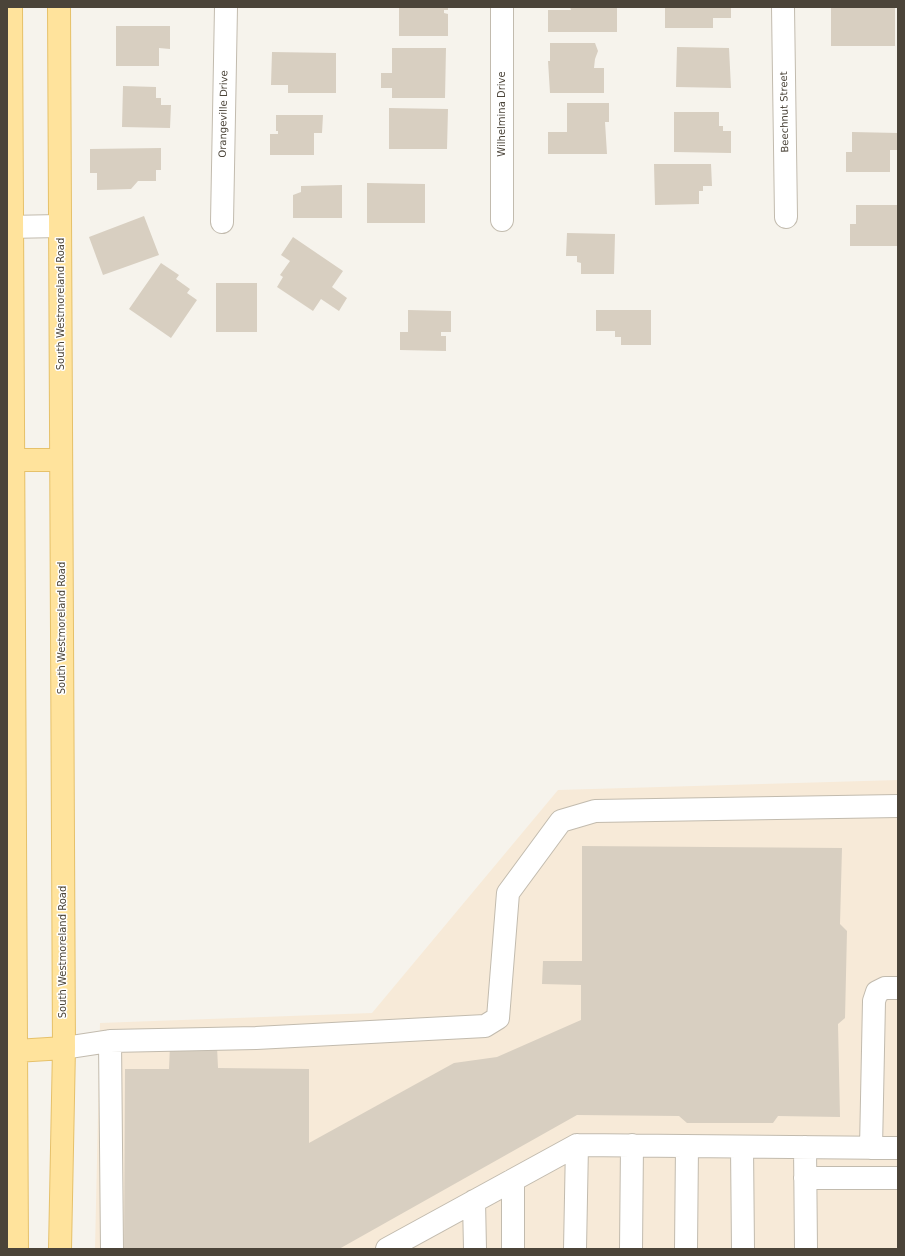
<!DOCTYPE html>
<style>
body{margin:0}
#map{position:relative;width:905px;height:1256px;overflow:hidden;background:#f6f3ec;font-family:"DejaVu Sans",sans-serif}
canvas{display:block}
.frame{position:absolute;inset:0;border:8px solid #4b4439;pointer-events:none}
</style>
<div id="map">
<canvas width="905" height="1256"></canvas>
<div class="frame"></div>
</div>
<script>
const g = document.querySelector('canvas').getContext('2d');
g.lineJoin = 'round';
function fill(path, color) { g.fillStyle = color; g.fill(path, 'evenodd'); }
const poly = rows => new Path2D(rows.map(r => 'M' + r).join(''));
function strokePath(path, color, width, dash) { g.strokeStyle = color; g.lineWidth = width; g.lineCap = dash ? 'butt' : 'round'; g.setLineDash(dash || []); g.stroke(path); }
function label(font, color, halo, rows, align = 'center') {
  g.font = font + ' "DejaVu Sans",sans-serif'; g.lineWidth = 3; g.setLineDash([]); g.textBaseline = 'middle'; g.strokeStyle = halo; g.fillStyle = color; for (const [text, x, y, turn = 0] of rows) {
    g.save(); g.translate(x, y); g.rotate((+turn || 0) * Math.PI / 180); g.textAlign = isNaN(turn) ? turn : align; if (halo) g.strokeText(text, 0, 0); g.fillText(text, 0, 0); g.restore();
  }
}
fill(poly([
 [898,780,898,1249,95,1249,100,1023,372,1013,558,790]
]), '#f7ead8');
fill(poly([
 [399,7,448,7,448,10,444,10,444,13,448,14,448,36,399,36],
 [570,7,617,7,617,32,548,32,548,10,571,10],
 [665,7,731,7,731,18,713,18,713,28,665,28],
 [831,7,895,7,895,46,831,46],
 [116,26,170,26,170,49,159,48,159,66,116,66],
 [550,43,595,43,598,51,595,59,594,68,604,68,604,93,550,93,548,61,550,61],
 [677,47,729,48,731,88,676,87],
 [392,48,446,48,445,98,392,98,392,88,381,88,381,73,392,73],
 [272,52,336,53,336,93,288,93,288,85,271,85],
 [123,86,156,87,156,98,161,98,161,105,171,105,170,128,122,127],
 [567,103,609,103,609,122,605,122,607,154,548,154,548,132,567,132],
 [389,108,448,109,447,149,389,149],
 [674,112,719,112,719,126,723,126,723,131,731,131,731,153,674,152],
 [276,115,323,115,322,133,314,133,314,155,270,155,270,134,278,134,278,131,276,131],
 [852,132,898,133,898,150,890,150,890,172,846,172,846,152,852,152],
 [161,148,161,170,156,170,156,181,138,181,131,189,97,190,97,173,90,173,90,149],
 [654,164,711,164,712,186,703,186,703,191,699,191,699,204,655,205],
 [367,183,425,184,425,223,367,223],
 [342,185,342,218,293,218,293,195,301,192,301,186],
 [856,205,898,205,898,246,850,246,850,224,856,224],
 [144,216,159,255,103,275,89,237],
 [567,233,615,234,614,274,581,274,581,263,577,262,577,256,566,256],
 [293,237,343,271,332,287,347,298,339,311,321,299,313,311,277,287,283,277,280,275,290,261,281,255],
 [161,263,179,275,176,279,190,289,187,293,197,300,171,338,129,309],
 [216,283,257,283,257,332,216,332],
 [408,310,451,311,451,332,441,332,441,336,446,336,446,351,400,350,400,332,408,332],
 [596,310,651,310,651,345,621,345,621,337,615,337,615,331,596,331],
 [582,846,842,848,840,924,847,931,845,1018,838,1024,840,1117,778,1116,773,1123,687,1123,679,1116,577,1115,339,1249,124,1249,125,1069,169,1069,170,1045,217,1046,218,1068,309,1069,309,1143,454,1063,497,1057,581,1020,581,985,542,984,543,961,582,961]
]), '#d8cfc1');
const minor = poly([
 [502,7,502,220],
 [783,7,786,217],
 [222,222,226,7],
 [7,227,60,226],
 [110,1041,112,1249],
 [64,1048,110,1041,256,1038,485,1026,498,1018,508,893,561,821,595,811,898,806],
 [742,1147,743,1249],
 [805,1147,806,1249],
 [871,1148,874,1001,877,992,885,988,898,988],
 [805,1178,898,1178],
 [474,1201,475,1249],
 [387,1249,577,1145,898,1148],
 [513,1249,513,1180],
 [575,1249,577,1145],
 [631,1249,632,1145],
 [686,1249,687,1146]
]);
const major = poly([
 [11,7,17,1249],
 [59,7,64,1048,60,1249],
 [14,460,61,460],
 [16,1051,64,1048]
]);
strokePath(minor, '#c2bbae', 24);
strokePath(major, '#e6c16a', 24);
strokePath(minor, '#fff', 22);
strokePath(major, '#ffe39c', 22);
label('10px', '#4b4439', '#fff', [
 ["Beechnut Street",785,112,-91],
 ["Orangeville Drive",224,114,-89],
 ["Wilhelmina Drive",502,114,-90],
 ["South Westmoreland Road",61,304,-90],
 ["South Westmoreland Road",62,628,-90],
 ["South Westmoreland Road",63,952,-90]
]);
</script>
